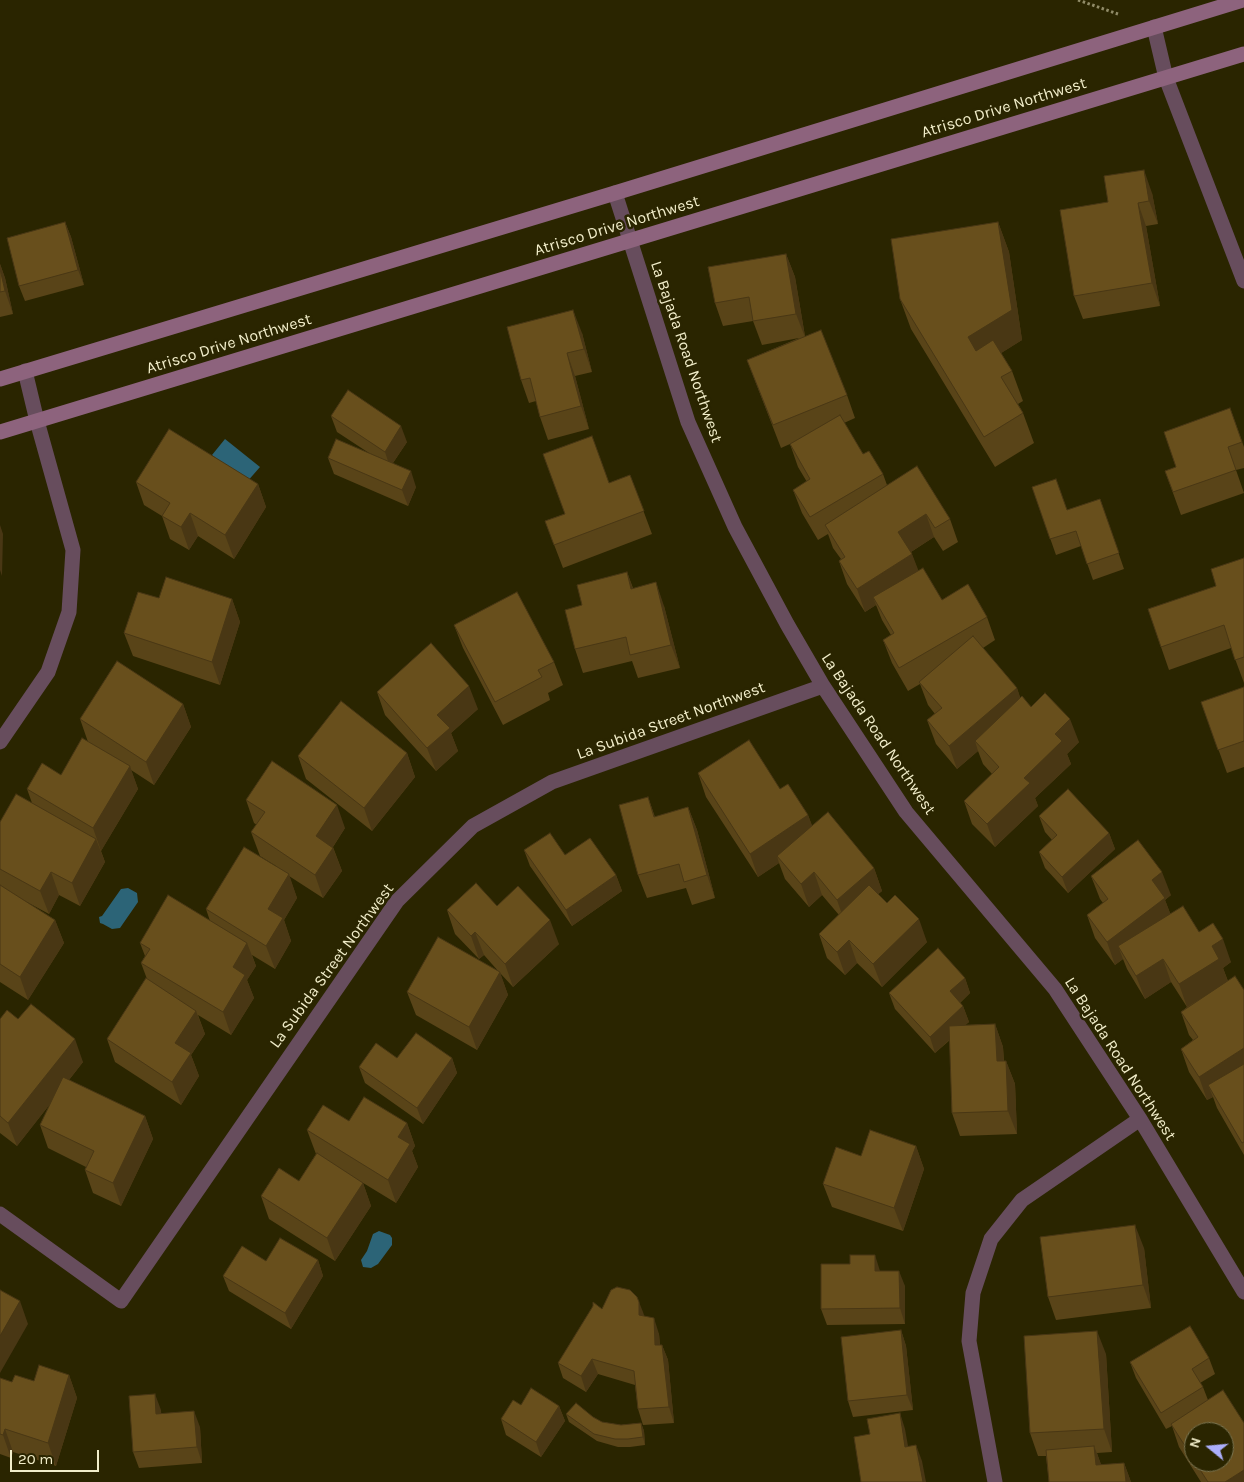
<!DOCTYPE html>
<style>
body{margin:0}
#map{position:relative;width:1244px;height:1482px;overflow:hidden;background:#2a2500;font-family:Karla,sans-serif}
canvas{display:block}
.north{position:absolute;left:1184px;top:1422px;width:50px;height:50px;box-sizing:border-box;background:#2a2500;border:1px solid #7a7551;border-radius:50%;rotate:287deg;font-size:14px;font-weight:700;line-height:20px;text-align:center;color:#f2eeca}
.north::after{content:'';display:block;margin:auto;width:18px;height:22px;background:#acaffb;clip-path:polygon(50% 0,100% 100%,50% 72%,0 100%)}
.scale{position:absolute;left:10px;top:1450px;width:89px;height:22px;box-sizing:border-box;border:2px solid #f2eeca;border-top:0;padding-left:6px;font-size:15px;line-height:18px;white-space:nowrap;color:#f2eeca;-webkit-text-stroke:4px #2a2500;paint-order:stroke}
</style>
<div id="map">
<canvas width="1244" height="1482"></canvas>
<div class="north">N</div>
<div class="scale">20 m</div>
</div>
<script>
const g = document.querySelector('canvas').getContext('2d');
g.lineJoin = 'round';
function fill(path, color) { g.fillStyle = color; g.fill(path, 'evenodd'); }
const poly = rows => new Path2D(rows.map(r => 'M' + r).join(''));
function strokePath(path, color, width, dash) { g.strokeStyle = color; g.lineWidth = width; g.lineCap = dash ? 'butt' : 'round'; g.setLineDash(dash || []); g.stroke(path); }
function label(font, color, halo, rows, align = 'center') {
  g.font = font + ' Karla,sans-serif'; g.lineWidth = 5; g.setLineDash([]); g.textBaseline = 'middle'; g.strokeStyle = halo; g.fillStyle = color; for (const [text, x, y, turn = 0] of rows) {
    g.save(); g.translate(x, y); g.rotate((+turn || 0) * Math.PI / 180); g.textAlign = isNaN(turn) ? turn : align; if (halo) g.strokeText(text, 0, 0); g.fillText(text, 0, 0); g.restore();
  }
}
fill(poly([
 [225,439,260,467,246,483,212,455],
 [128,888,137,893,138,902,120,928,112,929,103,924,100,923,99,917,102,916,121,889],
 [379,1231,390,1235,392,1238,392,1245,378,1264,371,1268,363,1267,361,1260,367,1251,373,1234]
]), '#2c6477');
strokePath(poly([
 [1078,0,1118,14]
]), '#908b67', 3, [2.5, 2.5]);
strokePath(poly([
 [615,193,688,422,735,527,787,624,823,686,906,812,1055,989,1140,1119,1244,1292],
 [0,742,48,672,69,612,73,550,37,421,25,371],
 [0,1214,121,1301,397,901,473,826,552,782,823,686],
 [995,1482,969,1341,973,1293,991,1239,1022,1200,1140,1119]
]), '#674d5d', 15);
strokePath(poly([
 [1154,27,1166,78,1244,281]
]), '#674d5d', 15);
strokePath(poly([
 [0,379,615,193,1243,0],
 [0,432,1244,54]
]), '#8d637d', 15);
fill(poly([
 [1152,193,1158,224,1146,226,1160,306,1083,319,1074,296,1108,202],
 [65,222,71,237,84,285,25,301,19,286],
 [998,222,1009,252,1022,340,1001,353,1012,371,1023,401,1018,404,1023,413,1034,443,995,467,911,329,900,299],
 [786,254,795,277,805,336,847,395,855,418,844,423,863,454,883,474,887,485,950,519,958,542,943,551,934,537,911,552,918,571,942,600,987,617,995,640,983,648,1017,688,1020,698,1079,742,1067,754,1071,764,1035,798,1038,806,995,847,972,824,964,801,992,774,983,764,978,751,957,769,936,744,927,720,935,714,928,705,920,684,908,691,892,663,883,640,891,635,882,620,876,605,865,612,847,584,839,561,841,559,833,548,828,534,818,540,802,513,793,490,807,482,798,467,790,444,781,448,747,360,799,338,762,345,753,321,723,326,715,303],
 [0,264,5,278,13,314,0,317],
 [582,333,592,372,575,376,589,429,548,440,540,417,536,401,529,403,521,380],
 [1230,408,1244,447,1244,468,1236,470,1244,493,1181,515,1165,471,1176,467],
 [331,416,407,442,393,463,416,487,408,506,334,474,328,458,369,453,337,432],
 [630,475,652,534,563,568,545,521,564,514,609,483],
 [136,482,258,484,266,507,234,559,198,536,189,550,170,539,162,516,144,505],
 [1032,487,1067,510,1100,499,1124,569,1093,580,1081,546,1056,555],
 [1244,558,1244,683,1231,648,1169,670,1161,647,1216,586],
 [627,572,633,588,664,606,680,668,638,678,632,661,583,673,575,649,582,605],
 [159,598,232,599,240,622,220,685,133,656,124,633],
 [454,625,554,662,563,685,548,693,550,700,503,725,463,648],
 [1244,687,1244,767,1227,773,1201,702],
 [377,692,478,709,451,733,458,751,436,771,385,715],
 [183,704,191,727,154,785,131,770,138,789,101,851,105,862,80,906,59,895,49,914,25,901,55,920,64,943,28,1000,0,982,0,822,32,803,27,789,61,775,88,742,80,719],
 [407,753,415,777,372,831,306,779,298,756],
 [698,773,780,789,808,815,812,826,874,868,882,891,878,894,927,942,882,987,857,963,845,975,827,958,819,934,839,915,822,895,809,907,785,879,779,863,758,877,706,797],
 [648,797,655,817,688,807,697,830,715,898,692,905,686,888,647,898,638,875],
 [246,800,345,828,333,847,342,871,323,898,289,876,297,898,284,920,291,941,275,969,252,955,256,966,247,980,254,998,231,1035,198,1015,205,1034,191,1055,199,1076,181,1105,115,1062,107,1039,147,979,141,963,145,956,140,943,210,921,206,909,276,866,260,856,251,832,257,825,254,823],
 [1039,816,1109,833,1115,849,1068,893,1045,868,1039,852,1052,840,1045,832],
 [524,850,565,855,616,875,622,891,572,926,530,866],
 [1091,876,1171,895,1165,900,1170,913,1199,932,1231,962,1223,968,1228,981,1244,990,1244,1155,1217,1108,1213,1097,1207,1100,1189,1072,1181,1049,1193,1040,1189,1035,1181,1012,1187,1007,1171,982,1145,999,1127,969,1123,959,1115,965,1095,938,1087,915,1103,903,1100,899],
 [497,906,559,944,513,987,500,973,508,995,477,1050,416,1015,407,992,499,972,484,955,479,959,455,934,447,910],
 [965,978,970,993,960,1003,963,1006,969,1022,965,1025,995,1024,1003,1047,1004,1061,1006,1061,1015,1084,1017,1134,960,1136,952,1113,950,1040,935,1053,895,1009,889,993],
 [0,1019,18,1019,83,1062,69,1080,145,1116,153,1139,121,1206,93,1193,85,1170,86,1167,48,1148,40,1125,50,1104,17,1146,0,1133],
 [397,1058,452,1058,457,1073,423,1124,365,1083,359,1067],
 [349,1121,407,1123,415,1146,412,1151,418,1167,396,1203,355,1178,363,1183,371,1206,335,1261,269,1219,261,1196,299,1181,316,1154,307,1130],
 [916,1146,924,1169,903,1231,832,1207,823,1184,861,1156],
 [1144,1248,1151,1308,1056,1320,1048,1297],
 [318,1260,323,1276,291,1329,229,1291,223,1276,266,1261],
 [880,1271,905,1286,905,1324,827,1325,821,1309],
 [602,1309,644,1316,659,1334,660,1345,662,1345,668,1360,674,1423,643,1425,638,1409,635,1385,598,1374,586,1392,563,1378,558,1363],
 [901,1330,906,1346,913,1410,853,1417,848,1401],
 [1106,1354,1112,1452,1097,1453,1101,1465,1124,1463,1131,1482,1049,1482,1046,1456,1038,1456,1030,1433],
 [1209,1358,1215,1374,1200,1383,1203,1387,1208,1400,1244,1482,1201,1482,1179,1447,1172,1426,1166,1429,1136,1378,1130,1362],
 [1194,1432,1224,1462,1194,1462],
 [69,1375,77,1398,56,1466,13,1452,11,1458,0,1454,0,1378,12,1382,34,1381],
 [521,1405,559,1406,565,1421,541,1457,506,1435,501,1419],
 [161,1410,161,1413,200,1427,202,1463,139,1468,133,1452],
 [566,1414,593,1417,602,1422,621,1425,641,1423,644,1431,645,1445,630,1447,618,1447,597,1441,569,1422]
]), '#594418');
fill(poly([
 [1144,170,1152,193,1158,224,1149,201],
 [1138,203,1146,226,1160,306,1152,283],
 [65,222,71,237,84,285,78,270],
 [998,222,1009,252,1022,340,979,367,968,337],
 [786,254,795,277,805,337,796,314],
 [0,264,5,278,13,314,5,291,0,269],
 [573,310,582,333,592,372,584,349],
 [567,353,575,376,589,429,581,406],
 [401,426,407,442,390,467,385,452],
 [411,471,416,487,408,506,402,490],
 [258,484,266,507,234,559,225,535],
 [190,513,198,536,189,550,181,527],
 [926,514,934,537,906,555,898,532],
 [0,525,3,534,2,576,0,570],
 [912,554,921,577,873,597,876,605,865,612,857,589],
 [627,572,635,595,631,589],
 [656,582,664,606,680,668,671,645],
 [232,599,240,622,220,685,212,662],
 [469,686,478,709,451,733,458,751,436,771,427,748,437,715],
 [1017,688,1025,711,975,741,978,751,957,769,949,746],
 [183,704,191,727,154,785,146,762],
 [1070,719,1079,742,1067,754,1071,764,1035,798,1038,806,995,847,987,824,1024,778,1055,734],
 [407,753,415,777,372,831,364,808],
 [130,766,138,789,101,851,93,828],
 [337,805,345,828,325,859,316,836],
 [688,807,697,830,715,898,707,875],
 [808,815,817,838,777,856,779,863,758,877,750,854],
 [1109,833,1115,849,1068,893,1062,877],
 [96,839,105,862,80,906,72,883],
 [333,848,342,871,323,898,315,875],
 [874,868,882,891,845,923,837,900],
 [51,872,59,895,49,914,40,891],
 [814,872,822,895,809,907,801,884],
 [1162,872,1171,895,1165,900,1173,921,1118,946,1123,959,1115,965,1107,942,1152,880],
 [289,874,297,898,284,920,291,941,275,969,266,946,268,909],
 [616,875,622,891,572,926,566,910],
 [919,919,927,942,882,987,873,964],
 [55,920,64,943,28,1000,20,977],
 [550,920,559,944,513,987,505,964],
 [475,932,484,955,479,959,471,936],
 [1223,939,1231,962,1223,968,1228,982,1187,1007,1179,984,1212,946],
 [849,940,857,963,845,975,837,952],
 [247,943,256,966,247,980,254,998,231,1035,223,1012,233,967],
 [1163,959,1171,982,1145,999,1136,976],
 [500,972,508,995,477,1050,469,1027],
 [965,978,970,993,955,1007,950,991],
 [963,1006,969,1022,935,1053,930,1037],
 [196,1011,205,1034,191,1055,199,1076,181,1105,172,1082,175,1043],
 [995,1024,1003,1047,1005,1084,997,1061],
 [75,1039,83,1062,17,1146,8,1123],
 [1244,1048,1244,1076,1208,1085,1213,1097,1207,1100,1199,1077],
 [452,1058,457,1073,423,1124,417,1108],
 [1006,1061,1015,1084,1017,1134,1008,1111],
 [145,1116,153,1139,121,1206,113,1183],
 [407,1123,415,1146,412,1151,418,1167,396,1203,388,1180,398,1137],
 [916,1146,924,1169,903,1231,894,1208],
 [363,1183,371,1206,335,1261,327,1238],
 [1135,1225,1144,1248,1151,1308,1143,1285],
 [875,1255,880,1271,875,1271],
 [318,1260,323,1276,291,1329,285,1313],
 [899,1271,905,1286,905,1324,900,1308],
 [637,1297,643,1312,645,1318,639,1315],
 [20,1301,28,1324,0,1373,0,1336],
 [654,1318,659,1334,661,1360,655,1345],
 [901,1330,906,1346,913,1410,907,1395],
 [1097,1331,1106,1354,1112,1452,1104,1429],
 [662,1345,668,1360,674,1423,669,1407],
 [592,1359,598,1374,586,1392,581,1376],
 [69,1375,77,1398,56,1466,48,1443],
 [155,1394,161,1410,162,1430,156,1414],
 [559,1406,565,1421,541,1457,536,1442],
 [194,1411,200,1427,202,1463,197,1447],
 [900,1413,905,1429,911,1463,905,1447],
 [641,1423,644,1431,645,1445,643,1437],
 [5,1429,13,1452,11,1458,3,1435],
 [916,1445,922,1461,926,1482,923,1482],
 [1094,1446,1103,1469,1096,1465],
 [1124,1463,1131,1482,1126,1482],
 [1244,1470,1244,1482,1225,1482]
]), '#493714');
const building = poly([
 [1144,170,1149,201,1138,203,1152,283,1074,296,1060,210,1108,202,1104,176,1144,170],
 [65,222,78,270,19,286,7,238,65,222],
 [998,222,1012,310,968,337,976,351,993,340,1012,371,1001,377,1023,413,984,437,900,299,891,239,998,222],
 [786,254,796,314,753,321,749,297,715,303,708,267,786,254],
 [0,269,5,291,0,292,0,269],
 [573,310,584,349,567,353,581,406,540,417,530,378,521,380,507,327,573,310],
 [821,330,847,395,773,425,747,360,821,330],
 [348,390,401,426,385,452,331,416,348,390],
 [1230,408,1242,442,1228,447,1236,470,1173,492,1165,471,1176,467,1164,432,1230,408],
 [840,415,863,454,869,451,883,474,810,517,793,490,810,479,790,444,840,415],
 [169,429,258,484,225,535,190,513,181,527,162,516,170,503,136,482,169,429],
 [592,436,609,483,630,475,644,511,554,545,545,521,565,514,543,454,592,436],
 [336,439,411,471,402,490,328,458,336,439],
 [917,466,950,519,935,528,926,514,898,532,912,554,857,589,839,561,845,557,825,525,917,466],
 [1056,479,1067,510,1100,499,1119,553,1087,564,1076,531,1050,539,1032,487,1056,479],
 [1244,558,1244,657,1235,660,1224,625,1161,647,1148,609,1216,586,1211,569,1244,558],
 [923,568,942,600,968,584,987,617,899,668,883,640,894,633,873,597,923,568],
 [627,572,631,589,656,582,671,645,630,655,626,637,575,649,565,610,582,605,577,585,627,572],
 [166,577,232,599,212,662,124,633,138,592,159,598,166,577],
 [517,592,554,662,538,670,542,677,495,702,454,625,517,592],
 [973,636,1017,688,949,746,927,720,942,708,919,682,973,636],
 [431,643,469,686,437,715,450,728,427,748,377,692,431,643],
 [117,661,183,704,146,762,80,719,117,661],
 [1244,687,1244,741,1218,750,1201,702,1244,687],
 [1045,693,1070,719,1055,734,1062,741,1024,778,1030,783,987,824,964,801,999,767,975,741,1022,696,1031,707,1045,693],
 [341,701,407,753,364,808,298,756,341,701],
 [82,738,130,766,93,828,27,789,42,763,61,775,82,738],
 [749,740,780,789,788,784,808,815,750,854,698,773,749,740],
 [272,761,337,805,316,836,333,848,315,875,251,832,265,812,246,800,272,761],
 [1068,789,1109,833,1062,877,1039,852,1057,835,1039,816,1068,789],
 [16,794,96,839,72,883,51,872,40,891,0,869,0,822,16,794],
 [648,797,654,817,688,807,707,875,684,882,679,864,638,875,619,805,648,797],
 [828,812,874,868,837,900,814,872,801,884,777,856,828,812],
 [550,833,565,855,590,838,616,875,566,910,524,850,550,833],
 [1138,840,1162,872,1152,880,1165,898,1107,942,1087,915,1108,899,1091,876,1138,840],
 [244,847,289,874,268,909,283,918,266,946,206,909,244,847],
 [476,883,497,906,518,886,550,920,505,964,475,932,471,936,447,910,476,883],
 [0,885,55,920,20,977,0,964,0,885],
 [869,885,887,903,895,895,919,919,873,964,849,940,837,952,819,934,869,885],
 [168,895,247,943,233,967,245,975,223,1012,141,963,150,949,140,943,168,895],
 [1183,906,1199,932,1213,923,1223,939,1212,946,1219,959,1179,984,1163,959,1136,976,1118,946,1183,906],
 [438,937,500,972,469,1027,407,992,438,937],
 [938,948,965,978,950,991,963,1006,930,1037,889,993,938,948],
 [1235,976,1244,990,1244,1048,1199,1077,1181,1049,1198,1037,1181,1012,1235,976],
 [146,978,196,1011,175,1043,191,1053,172,1082,107,1039,146,978],
 [31,1004,75,1039,8,1123,0,1116,0,1019,7,1010,18,1019,31,1004],
 [995,1024,997,1061,1006,1061,1008,1111,952,1113,949,1026,995,1024],
 [416,1033,452,1058,417,1108,359,1067,376,1043,397,1058,416,1033],
 [1244,1064,1244,1142,1242,1143,1208,1085,1244,1064],
 [63,1077,145,1116,113,1183,85,1170,94,1151,40,1125,63,1077],
 [364,1097,407,1123,398,1137,410,1144,388,1180,307,1130,323,1105,349,1121,364,1097],
 [870,1130,916,1146,894,1208,823,1184,836,1147,861,1156,870,1130],
 [317,1153,363,1183,327,1238,261,1196,279,1168,299,1181,317,1153],
 [1135,1225,1143,1285,1048,1297,1040,1237,1135,1225],
 [280,1238,318,1260,285,1313,223,1276,242,1246,266,1261,280,1238],
 [850,1255,875,1255,875,1271,899,1271,900,1308,821,1309,821,1264,850,1264,850,1255],
 [617,1287,630,1290,637,1297,639,1302,639,1315,654,1318,655,1345,662,1345,669,1407,638,1409,634,1371,592,1359,581,1376,558,1363,593,1306,593,1302,602,1309,611,1290,617,1287],
 [0,1290,20,1301,0,1336,0,1290],
 [1190,1326,1209,1358,1192,1369,1203,1387,1161,1413,1130,1362,1190,1326],
 [901,1330,907,1395,848,1401,841,1337,901,1330],
 [1097,1331,1104,1429,1030,1433,1024,1336,1097,1331],
 [39,1365,69,1375,48,1443,5,1429,3,1435,0,1434,0,1378,12,1382,15,1375,34,1381,39,1365],
 [531,1388,559,1406,536,1442,501,1419,513,1400,521,1405,531,1388],
 [1223,1390,1244,1423,1244,1470,1225,1482,1208,1482,1195,1462,1224,1462,1224,1432,1194,1432,1194,1460,1171,1424,1223,1390],
 [155,1394,156,1414,194,1411,197,1447,133,1452,129,1396,155,1394],
 [576,1403,593,1417,602,1422,621,1425,641,1423,643,1437,628,1439,615,1439,594,1434,566,1414,576,1403],
 [900,1413,905,1447,916,1445,923,1482,861,1482,854,1437,870,1434,867,1419,900,1413],
 [1094,1446,1096,1465,1124,1463,1126,1482,1049,1482,1046,1450,1094,1446]
]);
fill(building, '#684f1c');
strokePath(building, '#493714', 1);
label('16px', '#f2eeca', '#2a2500', [
 ["Atrisco Drive Northwest",1004,108,-17],
 ["Atrisco Drive Northwest",617,226,-17],
 ["Atrisco Drive Northwest",229,344,-17],
 ["La Bajada Road Northwest",686,352,71],
 ["La Subida Street Northwest",671,721,-20],
 ["La Bajada Road Northwest",878,734,56],
 ["La Subida Street Northwest",332,966,-54],
 ["La Bajada Road Northwest",1120,1059,57]
]);
</script>
